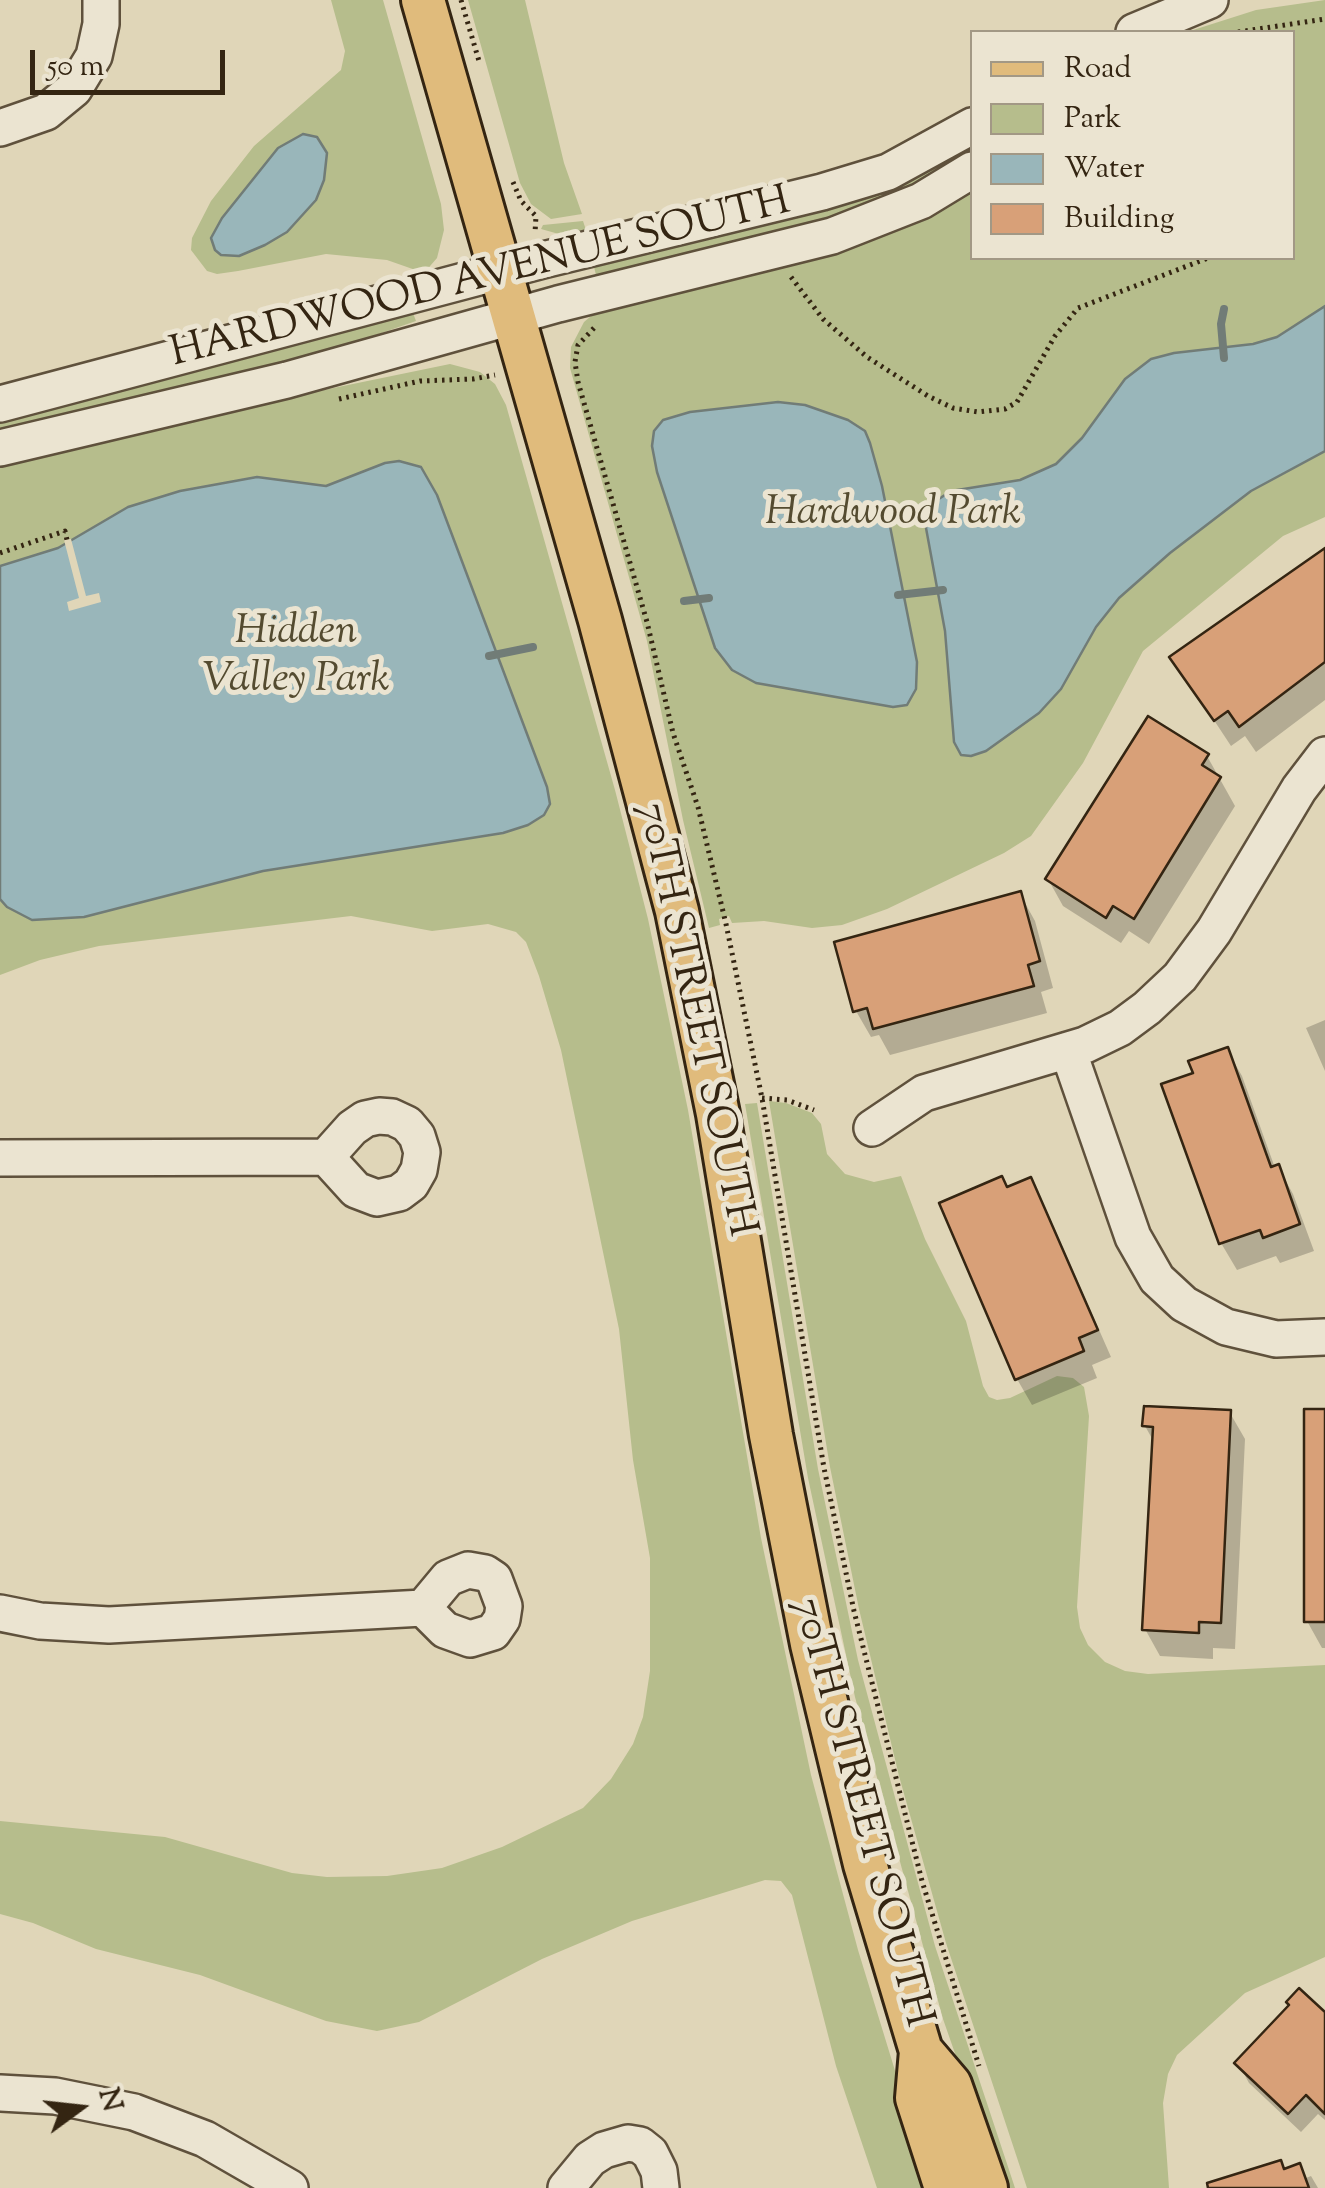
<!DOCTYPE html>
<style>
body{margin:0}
#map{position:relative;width:1325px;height:2188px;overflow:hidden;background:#e0d6b8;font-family:"Sorts Mill Goudy",serif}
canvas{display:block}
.legend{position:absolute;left:970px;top:30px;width:325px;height:230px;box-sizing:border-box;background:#ebe4d1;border:2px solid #a29885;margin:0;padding:12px 18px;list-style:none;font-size:30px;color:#342512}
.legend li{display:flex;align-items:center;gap:20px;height:50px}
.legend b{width:50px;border:2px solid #a29885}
.north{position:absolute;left:30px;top:2058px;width:100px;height:100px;-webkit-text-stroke:8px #ebe4d1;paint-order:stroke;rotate:75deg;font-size:28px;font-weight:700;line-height:40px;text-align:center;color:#342512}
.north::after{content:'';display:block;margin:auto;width:35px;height:45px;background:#342512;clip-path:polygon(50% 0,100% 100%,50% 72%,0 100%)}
.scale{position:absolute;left:30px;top:50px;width:195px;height:45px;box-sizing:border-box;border:5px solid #342512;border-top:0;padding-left:12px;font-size:30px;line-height:35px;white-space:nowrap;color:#342512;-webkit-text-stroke:8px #ebe4d1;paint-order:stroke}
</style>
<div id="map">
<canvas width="1325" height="2188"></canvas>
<ul class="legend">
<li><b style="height:12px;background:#e0bb7c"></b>Road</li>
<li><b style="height:28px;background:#b6bd8c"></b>Park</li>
<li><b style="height:28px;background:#99b6ba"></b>Water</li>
<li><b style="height:28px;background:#d8a078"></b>Building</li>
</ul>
<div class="north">N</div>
<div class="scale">50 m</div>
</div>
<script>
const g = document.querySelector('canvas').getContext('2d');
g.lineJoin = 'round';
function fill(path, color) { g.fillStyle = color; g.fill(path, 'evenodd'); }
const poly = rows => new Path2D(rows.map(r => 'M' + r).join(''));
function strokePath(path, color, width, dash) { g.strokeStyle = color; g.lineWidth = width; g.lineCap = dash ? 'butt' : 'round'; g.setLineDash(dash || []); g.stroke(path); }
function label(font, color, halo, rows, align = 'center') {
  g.font = font + ' "Sorts Mill Goudy",serif'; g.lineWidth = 10; g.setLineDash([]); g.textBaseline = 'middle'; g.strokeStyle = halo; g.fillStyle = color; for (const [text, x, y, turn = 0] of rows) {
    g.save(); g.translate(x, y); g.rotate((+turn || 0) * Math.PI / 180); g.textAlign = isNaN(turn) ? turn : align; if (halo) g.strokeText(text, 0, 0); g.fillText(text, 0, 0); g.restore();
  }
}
fill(poly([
 [331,0,383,0,441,204,444,230,437,258,424,273,387,260,326,254,238,271,217,274,207,271,191,250,192,238,211,201,254,146,341,70,345,51],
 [468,0,525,0,564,163,582,214,551,219,531,204,520,183],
 [1325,0,1325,517,1283,536,1143,651,1083,763,1031,836,1004,853,887,909,842,925,812,928,764,921,732,923,729,916,719,919,720,925,709,928,683,820,647,641,570,368,571,347,584,322,597,311,972,181,972,258,1292,258,1292,32,1187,32,1256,10],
 [972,143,972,156,882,205,617,274,596,275,594,267,620,256],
 [583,221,587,233,566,236,541,229,543,225],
 [413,313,416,321,347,345,0,434,0,420,339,328],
 [450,364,480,372,495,384,506,405,615,790,648,919,688,1110,761,1538,811,1775,858,1950,931,2188,877,2188,836,2066,792,1895,781,1881,765,1880,632,1921,542,1959,419,2022,377,2031,326,2021,200,1975,96,1949,33,1923,0,1914,0,1821,165,1837,292,1873,327,1877,387,1876,442,1868,502,1847,583,1808,611,1779,633,1744,643,1717,650,1671,650,1558,633,1460,619,1329,561,1050,539,976,526,942,516,932,488,924,432,931,351,916,99,946,40,960,0,975,0,463,144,427],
 [769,1101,786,1103,812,1113,821,1124,827,1154,845,1174,874,1182,901,1176,925,1239,966,1321,983,1386,989,1397,997,1400,1010,1398,1057,1376,1073,1378,1084,1387,1089,1416,1077,1607,1080,1628,1088,1645,1105,1662,1125,1671,1148,1674,1325,1665,1325,1957,1245,1993,1177,2055,1168,2074,1163,2103,1169,2188,1027,2188,946,1943,899,1776,859,1609,830,1467],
 [757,1103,818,1469,858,1660,935,1946,1015,2188,1002,2188,943,2019,855,1697,808,1478,745,1104]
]), '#b6bd8c');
const water = poly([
 [303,134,317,137,327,153,324,180,316,200,287,232,265,245,239,256,221,255,215,250,211,238,222,218,278,148,303,134],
 [1325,306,1325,451,1251,491,1170,553,1119,598,1096,627,1061,689,1039,713,986,751,971,756,961,755,954,742,945,631,926,528,928,506,951,491,1020,480,1056,464,1082,438,1125,379,1151,359,1174,353,1253,344,1277,337,1325,306],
 [778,402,805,405,848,420,865,431,870,443,882,486,917,662,916,689,907,705,893,707,756,683,732,670,715,648,657,472,652,446,654,431,663,420,690,412,778,402],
 [399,461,421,467,437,495,547,787,550,804,544,815,528,825,503,833,263,871,84,917,32,920,7,907,0,899,0,566,58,548,128,507,180,491,257,477,326,486,385,463,399,461]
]);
fill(water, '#99b6ba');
strokePath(water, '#717c77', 2.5);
fill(poly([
 [71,539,86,596,99,593,101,602,69,611,67,602,79,598,64,540]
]), '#e0d6b8');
fill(poly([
 [1325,551,1325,700,1256,752,1245,736,1231,746,1173,658],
 [1207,756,1235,806,1149,944,1129,931,1121,943,1063,906,1048,879],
 [1020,894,1035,921,1053,988,1041,992,1047,1013,890,1055,879,1035,871,1037,856,1011],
 [1325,1020,1325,1071,1306,1028],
 [1227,1050,1242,1076,1275,1168,1278,1167,1293,1194,1314,1251,1280,1263,1276,1256,1237,1270,1221,1243,1164,1086,1196,1074],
 [1030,1180,1045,1207,1111,1357,1092,1365,1097,1378,1032,1405,1017,1379,1007,1190],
 [1325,1411,1325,1648,1322,1648,1307,1621],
 [1230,1413,1245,1439,1235,1649,1213,1648,1213,1659,1160,1656,1145,1629,1154,1442,1145,1426],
 [1291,2006,1325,2015,1325,2120,1318,2114,1301,2132,1249,2083,1238,2063],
 [1299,2166,1306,2178,1311,2176,1318,2188,1215,2188]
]), '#0003');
strokePath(poly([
 [1224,358,1221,324,1224,309],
 [898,595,943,590],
 [684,601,709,598],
 [489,656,533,647]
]), '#717c77', 8);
const building = poly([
 [1325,548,1325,662,1239,727,1228,711,1214,721,1169,657,1325,548],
 [1148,716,1209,754,1202,765,1221,777,1134,919,1113,906,1106,918,1045,879,1148,716],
 [1021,891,1040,961,1028,965,1034,986,873,1029,867,1008,853,1012,834,942,1021,891],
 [1228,1047,1271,1167,1279,1164,1300,1224,1263,1238,1260,1230,1219,1244,1161,1084,1193,1073,1188,1061,1228,1047],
 [1002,1176,1007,1187,1031,1177,1098,1330,1079,1338,1084,1351,1015,1380,939,1203,1002,1176],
 [1144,1406,1231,1410,1221,1623,1199,1622,1199,1633,1142,1630,1153,1427,1142,1426,1144,1406],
 [1304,1409,1325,1409,1325,1622,1304,1622,1304,1409],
 [1299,1988,1325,2012,1325,2114,1306,2095,1288,2114,1234,2063,1289,2005,1286,2002,1299,1988],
 [1281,2160,1284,2169,1300,2163,1309,2188,1208,2188,1207,2183,1281,2160]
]);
fill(building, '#d8a078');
strokePath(building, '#342512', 2.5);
const minor = poly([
 [1134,32,1210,0],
 [0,128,46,112,74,89,94,56,101,24,101,0],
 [0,404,543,260,822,192,888,172,972,126],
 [0,448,287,380,558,304,832,236,921,201,972,170],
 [1068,1050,1133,1237,1157,1279,1184,1304,1226,1327,1276,1339,1325,1337],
 [872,1128,924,1093,1085,1045,1120,1028,1147,1008,1180,977,1214,931,1299,789,1325,755],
 [0,1158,326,1157,356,1190,377,1198,399,1193,411,1184,419,1170,422,1152,417,1136,407,1124,392,1117,379,1116,365,1119,352,1128,326,1157],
 [0,1613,40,1621,109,1625,423,1608,448,1578,468,1570,485,1573,494,1579,504,1606,502,1619,493,1632,470,1639,445,1630,423,1608],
 [0,2093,55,2096,134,2112,205,2139,290,2188],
 [566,2188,590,2159,604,2150,628,2143,640,2145,650,2153,659,2171,661,2188]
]);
const major = poly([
 [423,0,600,620,677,911,718,1114,771,1435,812,1644,865,1864,921,2051,917,2098,946,2188],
 [921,2051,950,2085,986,2188]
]);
strokePath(minor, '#5f513c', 40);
strokePath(major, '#342512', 48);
strokePath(poly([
 [461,0,479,61],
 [1238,32,1325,19],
 [513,182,521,201,536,216,535,233],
 [791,277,823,319,867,357,928,396,953,408,978,412,1005,409,1017,402,1055,336,1078,308,1208,258],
 [594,328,578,345,575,362,578,382,647,622,673,733,698,807,726,924,762,1098,824,1468,854,1611,922,1881,979,2066],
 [339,399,420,381,473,379,495,375],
 [0,553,65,531,67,540],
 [762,1098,787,1100,814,1110]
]), '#342512', 5, [2.5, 5]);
strokePath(minor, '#ebe4d1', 35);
strokePath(major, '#e0bb7c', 42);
label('42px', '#342512', '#ebe4d1', [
 ["HARDWOOD AVENUE SOUTH",481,281,-14],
 ["70TH STREET SOUTH",693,1020,78],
 ["70TH STREET SOUTH",859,1813,75]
]);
label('italic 42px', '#544b30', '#ebe4d1', [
 ["Hardwood Park",893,516],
 ["Hidden",296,635],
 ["Valley Park",296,683]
]);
</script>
